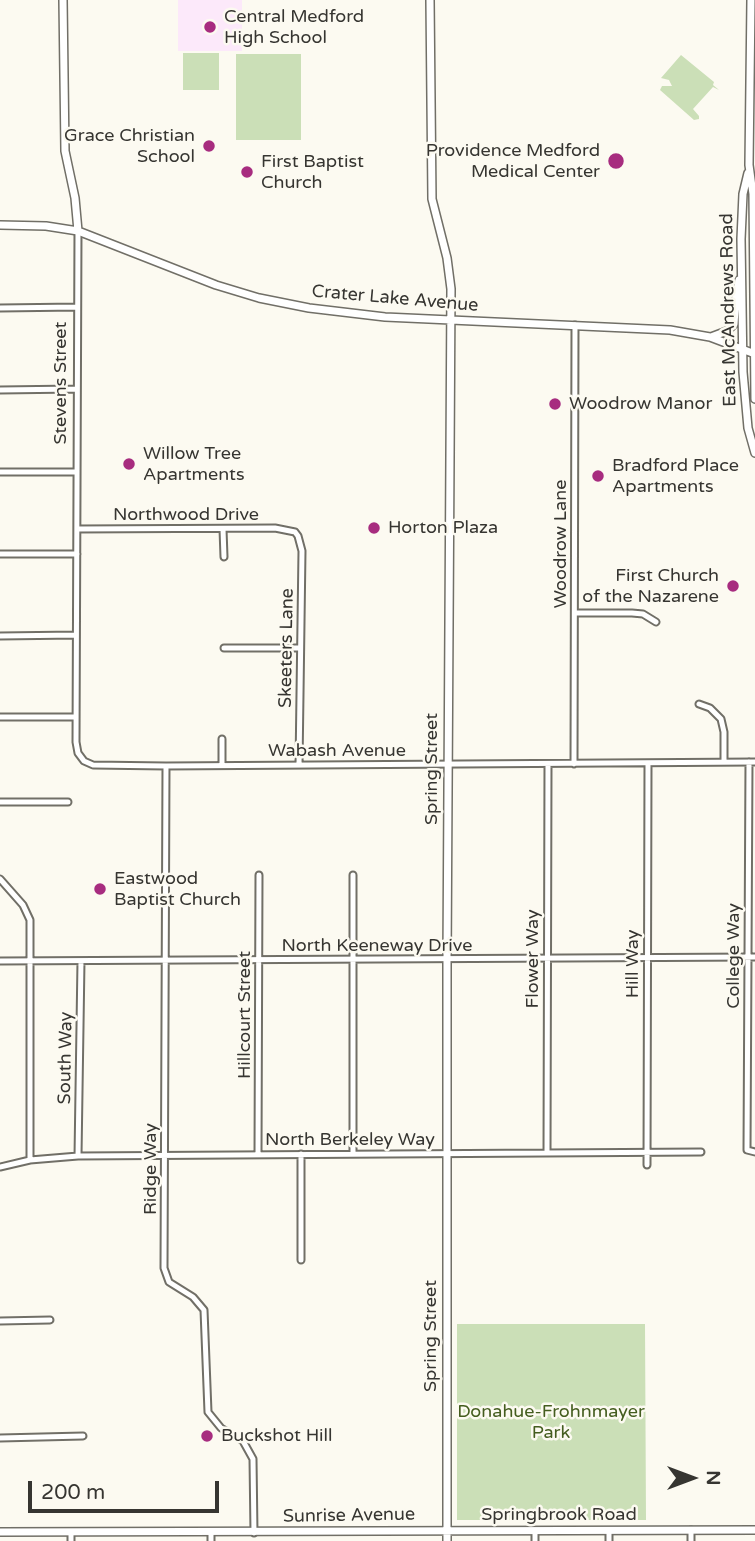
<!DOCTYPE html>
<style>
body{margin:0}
#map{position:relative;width:755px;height:1541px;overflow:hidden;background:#fcfaf1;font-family:"Varela Round",sans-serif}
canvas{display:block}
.north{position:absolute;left:657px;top:1443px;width:70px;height:70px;-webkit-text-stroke:5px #fcfaf1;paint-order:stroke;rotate:90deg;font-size:19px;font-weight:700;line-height:28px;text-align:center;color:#363531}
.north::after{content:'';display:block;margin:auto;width:24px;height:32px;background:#363531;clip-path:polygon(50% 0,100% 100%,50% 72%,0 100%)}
.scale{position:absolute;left:28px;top:1481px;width:191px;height:32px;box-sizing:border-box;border:4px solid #363531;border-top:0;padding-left:9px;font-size:21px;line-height:24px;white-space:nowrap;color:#363531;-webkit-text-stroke:5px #fcfaf1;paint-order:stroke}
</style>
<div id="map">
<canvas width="755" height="1541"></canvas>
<div class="north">N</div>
<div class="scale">200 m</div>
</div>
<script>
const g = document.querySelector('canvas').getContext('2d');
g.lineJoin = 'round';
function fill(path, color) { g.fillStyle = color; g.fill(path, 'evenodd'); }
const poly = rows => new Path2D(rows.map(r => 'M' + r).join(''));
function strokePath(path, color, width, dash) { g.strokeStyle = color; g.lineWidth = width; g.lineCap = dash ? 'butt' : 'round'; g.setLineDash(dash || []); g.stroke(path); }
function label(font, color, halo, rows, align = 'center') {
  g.font = font + ' "Varela Round",sans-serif'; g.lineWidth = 5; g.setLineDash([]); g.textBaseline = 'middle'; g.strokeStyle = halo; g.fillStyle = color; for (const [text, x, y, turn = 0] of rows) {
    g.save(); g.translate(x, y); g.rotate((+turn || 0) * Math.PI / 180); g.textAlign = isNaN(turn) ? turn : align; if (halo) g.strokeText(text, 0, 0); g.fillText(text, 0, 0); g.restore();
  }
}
fill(poly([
 [178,0,242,0,242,51,178,51]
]), '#fce9fa');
fill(poly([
 [183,53,219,53,219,90,183,90],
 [236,54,301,54,301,140,236,140],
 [681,55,714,82,713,85,719,90,713,87,693,109,699,116,699,119,694,120,660,90,662,86,672,86,669,80,661,78],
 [457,1324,645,1324,646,1520,457,1520]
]), '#cbdfb7');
const street = poly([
 [78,231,76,742,78,753,84,761,93,765,166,766,755,762],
 [0,308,77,307],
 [0,390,76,389],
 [0,472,77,472],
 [77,529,275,528,295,532,298,536,302,551,299,765],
 [223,529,224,557],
 [0,554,77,554],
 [575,613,632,613,643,614,656,622],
 [0,636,76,635],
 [224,648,300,648],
 [699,704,710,708,721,719,724,732,724,762],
 [0,717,76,717],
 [222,739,222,765],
 [749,762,747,1150,755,1152],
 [574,764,575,325],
 [166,766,164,1268,169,1282,193,1297,204,1310,208,1412,221,1428,243,1441,253,1459,254,1533],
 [0,802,68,802],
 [353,875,353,1154],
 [0,879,23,905,30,920,30,1160],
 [0,961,755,957],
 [547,1153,548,764],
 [258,1155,259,875],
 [78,1156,81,961],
 [647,1165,648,764],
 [0,1167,30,1160,78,1156,701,1152],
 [301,1260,301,1154],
 [0,1321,50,1320],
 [0,1438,83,1436],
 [691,1530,691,1541],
 [609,1531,609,1541],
 [71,1541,71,1532],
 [211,1541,211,1533],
 [535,1541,535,1531]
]);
const secondary = poly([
 [63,0,65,151,75,198,78,231],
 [430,0,432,199,447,258,451,289,447,959,447,1541],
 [751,0,749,165,753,194,755,399],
 [748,173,743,194,741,239,743,372,748,428,755,453],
 [0,225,46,226,78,231,216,285,259,298,309,308,385,317,670,330,710,337,755,354],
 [711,337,727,331,734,324,736,296,739,280],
 [0,1532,755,1530]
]);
strokePath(street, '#716f67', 9);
strokePath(secondary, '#716f67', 10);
strokePath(street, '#fff', 5);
strokePath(secondary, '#fff', 7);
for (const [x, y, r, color] of [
 [210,27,7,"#a72c7f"],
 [209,146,7,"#a72c7f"],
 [616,161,9,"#a72c7f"],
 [247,172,7,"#a72c7f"],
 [555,404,7,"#a72c7f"],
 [129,464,7,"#a72c7f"],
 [598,476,7,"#a72c7f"],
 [374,528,7,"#a72c7f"],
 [733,586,7,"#a72c7f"],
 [100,889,7,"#a72c7f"],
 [207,1436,7,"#a72c7f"]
]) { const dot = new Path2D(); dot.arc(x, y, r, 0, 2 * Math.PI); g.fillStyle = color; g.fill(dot); strokePath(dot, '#fcfaf1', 2.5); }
label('18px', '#363531', '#fcfaf1', [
 ["Central Medford",224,17],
 ["High School",224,38],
 ["Grace Christian",195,136,"right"],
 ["School",195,157,"right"],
 ["Providence Medford",600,151,"right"],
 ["Medical Center",600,172,"right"],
 ["First Baptist",261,162],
 ["Church",261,183],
 ["Woodrow Manor",569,404],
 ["Willow Tree",143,454],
 ["Apartments",143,475],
 ["Bradford Place",612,466],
 ["Apartments",612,487],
 ["Horton Plaza",388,528],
 ["First Church",719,576,"right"],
 ["of the Nazarene",719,597,"right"],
 ["Eastwood",114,879],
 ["Baptist Church",114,900],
 ["Buckshot Hill",221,1436]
], 'left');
label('18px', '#363531', '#fcfaf1', [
 ["Crater Lake Avenue",395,299,5],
 ["East McAndrews Road",729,310,-91],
 ["Stevens Street",61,383,-90],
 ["Northwood Drive",186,515],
 ["Woodrow Lane",561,544,-90],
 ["Skeeters Lane",287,648,-89],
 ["Wabash Avenue",337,751],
 ["Spring Street",432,769,-90],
 ["North Keeneway Drive",377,946],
 ["College Way",734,956,-90],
 ["Flower Way",533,959,-90],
 ["Hill Way",633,964,-90],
 ["Hillcourt Street",245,1015,-90],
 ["South Way",66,1058,-89],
 ["North Berkeley Way",350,1140],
 ["Ridge Way",151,1169,-90],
 ["Spring Street",431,1336,-90],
 ["Springbrook Road",559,1515],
 ["Sunrise Avenue",349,1516,-1]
]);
label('18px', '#445d1f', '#fcfaf1', [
 ["Donahue-Frohnmayer",551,1412],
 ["Park",551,1433]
]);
</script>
